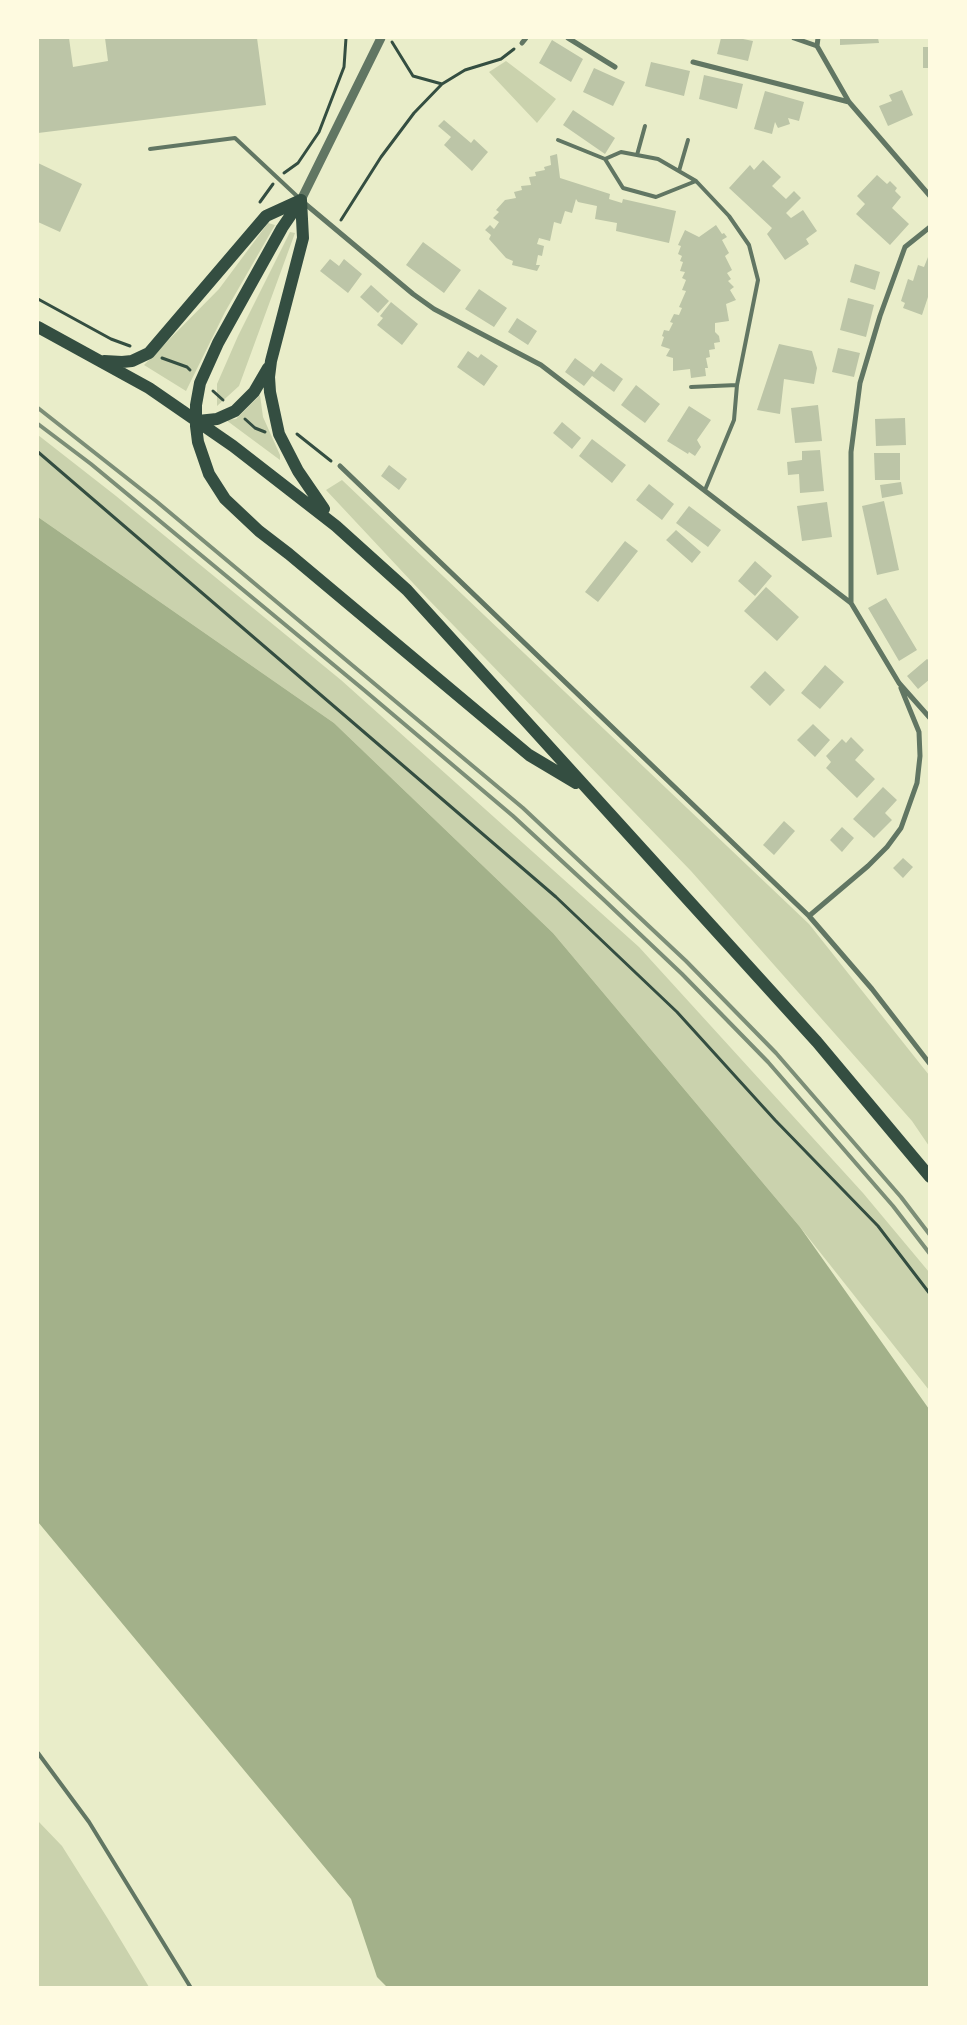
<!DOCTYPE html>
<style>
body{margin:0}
#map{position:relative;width:967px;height:2025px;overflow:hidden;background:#e9edc9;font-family:"Noto Sans",sans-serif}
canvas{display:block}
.frame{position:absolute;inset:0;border:39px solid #fefae0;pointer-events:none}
</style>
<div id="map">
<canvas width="967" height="2025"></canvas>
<div class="frame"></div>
</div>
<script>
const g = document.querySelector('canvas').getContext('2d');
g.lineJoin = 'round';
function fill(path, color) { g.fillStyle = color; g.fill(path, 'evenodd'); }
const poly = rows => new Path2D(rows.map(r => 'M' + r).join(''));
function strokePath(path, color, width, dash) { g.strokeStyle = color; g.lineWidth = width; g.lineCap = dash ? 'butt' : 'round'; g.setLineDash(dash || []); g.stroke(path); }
fill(poly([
 [506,61,556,99,537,123,489,72],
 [268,223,275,225,225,312,186,391,144,365,219,289],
 [290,232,295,233,239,386,217,406,217,384,238,336],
 [260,395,263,417,280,455,280,460,226,420,236,419],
 [38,435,116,496,341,680,639,947,863,1193,929,1272,929,1390,800,1227,553,933,334,723,38,517],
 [342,480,809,924,929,1075,929,1146,912,1121,691,871,427,598,326,490],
 [38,1821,62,1846,108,1919,149,1987,38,1987]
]), '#cad2ad');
fill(poly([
 [38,517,334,723,553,933,800,1227,929,1409,929,1987,387,1987,377,1977,351,1899,38,1522]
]), '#a3b18a');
fill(poly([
 [38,38,69,38,73,67,108,61,105,38,257,38,266,105,38,133],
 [721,38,738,38,753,41,748,61,717,54],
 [840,38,878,38,879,43,840,45],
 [552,40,583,59,571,82,539,63],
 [923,47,930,47,930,68,923,68],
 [651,62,690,71,684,96,645,86],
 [594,68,625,82,613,106,583,92],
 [704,75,743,84,737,109,699,99],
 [902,90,913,115,888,126,879,106,892,101,889,95],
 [765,91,804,102,799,121,788,118,790,124,778,128,775,122,772,134,754,129],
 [573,110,615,138,605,154,563,125],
 [444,120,471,143,474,139,488,152,472,171,444,145,451,137,438,126],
 [557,154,560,178,610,194,609,199,622,203,623,199,676,211,669,243,616,231,617,223,595,219,597,206,578,202,576,199,572,213,565,211,561,224,554,222,550,241,539,238,537,244,544,246,542,256,538,255,536,265,540,265,537,271,512,265,513,261,506,258,489,239,491,235,485,230,490,225,494,229,499,222,493,218,499,212,496,210,505,200,516,198,514,192,522,190,521,186,531,185,529,177,536,176,535,172,545,170,544,167,551,165,550,156],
 [763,160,781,177,772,186,786,199,794,191,801,198,786,213,791,218,803,210,817,231,806,239,809,244,785,260,767,234,772,228,729,188,750,165,754,170],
 [38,163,82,184,60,232,38,222],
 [877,175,887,184,890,181,897,188,895,191,901,197,892,208,909,224,890,245,856,214,865,204,857,196],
 [716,225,722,234,724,233,727,237,722,240,729,253,725,256,732,270,727,273,731,279,728,281,734,287,730,290,736,300,726,304,729,321,715,323,715,332,719,336,720,342,714,343,715,349,709,350,710,357,706,358,708,368,705,368,706,376,691,378,690,369,673,371,673,358,666,356,670,349,661,346,664,337,662,336,664,330,669,331,673,323,670,322,674,314,679,315,682,308,679,307,686,291,682,290,686,280,682,278,685,272,680,271,683,262,680,261,682,256,678,254,681,246,678,245,685,230,699,237],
 [423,242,461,270,444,293,406,265],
 [930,252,930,291,922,315,903,308,905,303,901,301,908,279,913,281,918,265,924,267],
 [330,259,339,266,344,259,362,274,348,293,320,271],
 [855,264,880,272,875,290,850,282],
 [371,285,389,301,378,313,360,297],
 [479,289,507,308,494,327,465,309],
 [848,298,874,305,866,337,840,330],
 [391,302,418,324,402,345,377,325,383,318,380,316],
 [517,318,537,331,528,345,508,332],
 [779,344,812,351,817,368,814,384,784,379,780,414,757,410],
 [838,348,860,353,854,377,832,372],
 [468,351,478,358,481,354,498,366,484,386,457,367],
 [575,358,594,372,601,363,623,379,614,392,592,376,584,386,565,372],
 [636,385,660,404,645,423,621,405],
 [818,405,822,441,795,443,791,408],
 [689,406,711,420,697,440,701,447,695,456,689,452,688,454,667,441],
 [905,418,906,445,876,446,875,419],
 [562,422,581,438,572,449,553,433],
 [592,439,626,465,612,483,579,456],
 [820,450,824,491,800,493,799,474,788,475,787,462,802,460,802,451],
 [874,453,900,453,900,480,875,480],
 [389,465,407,479,399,490,381,476],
 [901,482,903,494,882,498,880,485],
 [649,484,674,504,662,520,636,500],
 [884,501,899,570,877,575,862,506],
 [827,502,832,537,802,541,797,506],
 [689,506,721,530,708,547,676,523],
 [676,530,701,552,692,563,666,540],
 [625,541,638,551,598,602,585,592],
 [755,561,772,576,755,596,738,581],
 [766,587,799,617,777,641,744,611],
 [886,598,917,650,899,661,868,608],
 [927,659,930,661,930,679,918,689,907,676],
 [825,665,844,682,820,709,801,693],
 [765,671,785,690,770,706,750,687],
 [813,724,830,740,815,757,797,740],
 [851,737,864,750,855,760,875,779,857,798,826,768,831,762,826,756,842,739,846,743],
 [883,787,897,800,885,813,892,820,874,838,853,819],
 [784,821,795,831,774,855,763,845],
 [842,827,854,838,842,852,830,840],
 [903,858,913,867,903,878,893,868]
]), '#bcc5a7');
strokePath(poly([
 [392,42,413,76,442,84],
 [284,173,298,163,319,132,344,67,346,38],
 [260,202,273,184],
 [341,220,381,157,414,113,442,84,465,70,501,59,514,49],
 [38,299,111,339,130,346],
 [162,358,187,367,190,370],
 [213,391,223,400],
 [245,419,255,428,265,432],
 [297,434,331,461],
 [38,452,556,897,677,1012,775,1120,878,1226,930,1294]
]), '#344e41', 3);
strokePath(poly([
 [558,140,605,159,621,152,658,159,696,181,729,216,749,245,758,280,737,385,734,420,705,490],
 [150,149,235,138,299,198],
 [637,155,645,126],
 [605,159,623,188,656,197,696,181],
 [679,171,688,140],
 [691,387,737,385],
 [38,1753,89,1822,191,1988]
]), '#617663', 4);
strokePath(poly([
 [568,38,615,67],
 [794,38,817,46],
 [818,38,817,46,849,102,930,196],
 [522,43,526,38],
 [693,62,849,102],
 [303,202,413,294,434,309,541,365,851,603,899,683,930,718],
 [340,466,809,916,872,989,930,1064],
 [851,603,851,452,860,383,880,316,905,247,930,227],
 [809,916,868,866,887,847,901,828,917,783,920,756,919,732,901,688]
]), '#617663', 5);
strokePath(poly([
 [301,200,381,38]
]), '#617663', 9);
strokePath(poly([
 [301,200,282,228,218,343,200,383,196,405,196,426,198,442,209,474,225,499,259,531,289,554,529,755,576,783],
 [301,200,303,238,271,361,269,377,270,392,279,434,298,471,324,509],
 [38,327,149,388,233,446,336,526,407,590,817,1042,930,1177],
 [104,361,122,362,132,361,149,353,266,216,301,200],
 [198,421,217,419,235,411,254,392,268,368]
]), '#344e41', 12);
strokePath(poly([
 [38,408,156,501,523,808,686,961,776,1053,901,1197,930,1235],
 [38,424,91,464,364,690,513,816,604,900,682,974,768,1062,893,1206,930,1254]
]), '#7c8e77', 4);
</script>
